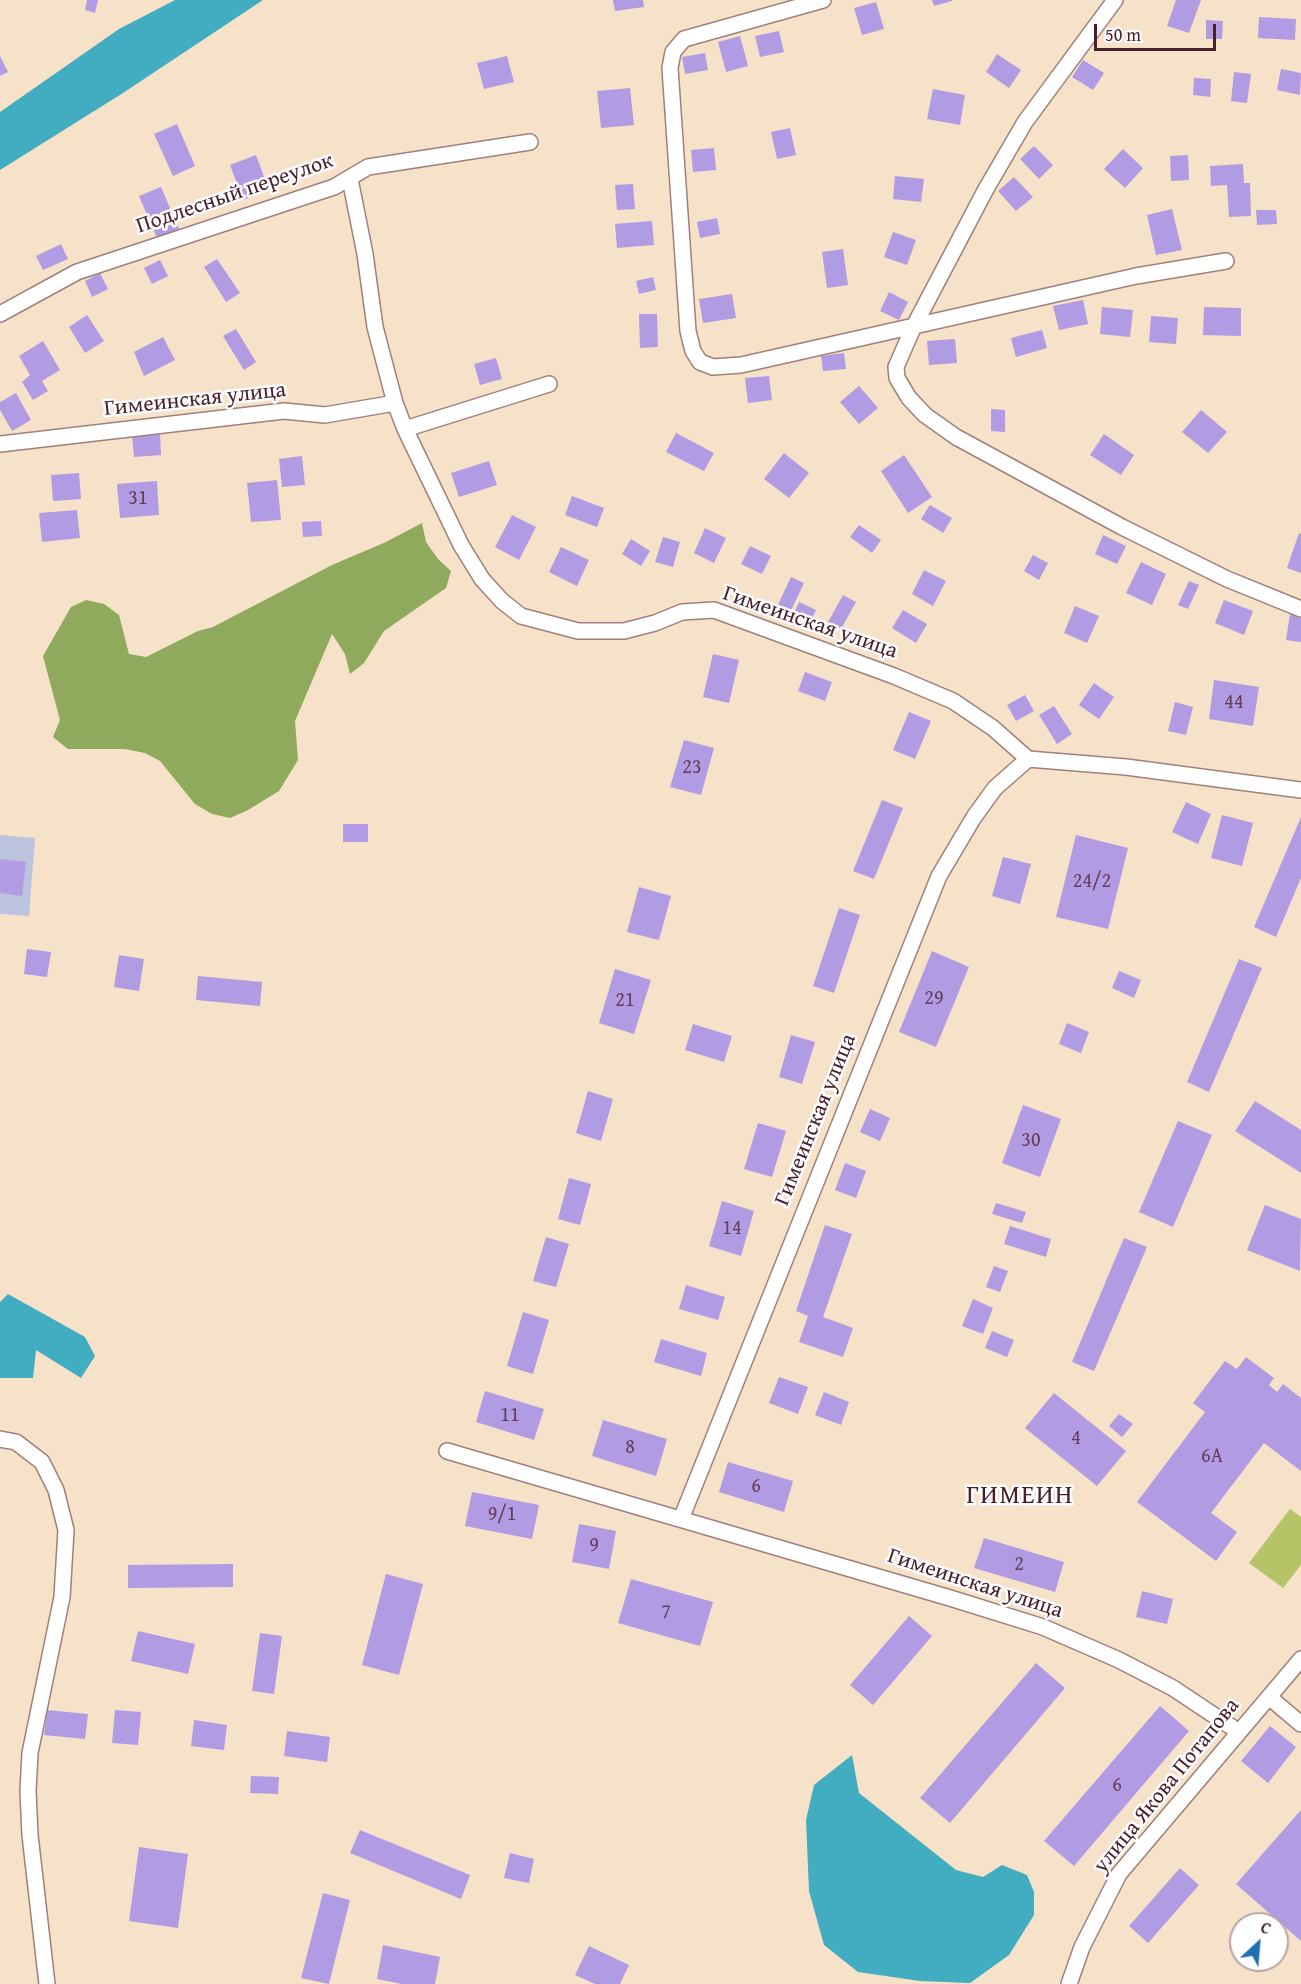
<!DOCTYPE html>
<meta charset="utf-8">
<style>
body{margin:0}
#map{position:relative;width:1301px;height:1984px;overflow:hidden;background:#f6e1c9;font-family:"Gentium Book Plus",serif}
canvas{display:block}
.north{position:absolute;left:1229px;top:1912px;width:60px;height:60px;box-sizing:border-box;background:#fff;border:2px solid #b7a5aa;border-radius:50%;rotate:26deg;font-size:16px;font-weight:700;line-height:24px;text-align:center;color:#4a1f2b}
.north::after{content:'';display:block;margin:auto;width:21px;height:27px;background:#1f6fb2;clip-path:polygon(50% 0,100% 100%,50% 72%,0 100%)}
.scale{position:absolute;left:1094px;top:24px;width:122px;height:27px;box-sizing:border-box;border:3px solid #4a1f2b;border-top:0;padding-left:8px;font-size:18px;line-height:21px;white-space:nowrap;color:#4a1f2b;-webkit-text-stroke:4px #fff;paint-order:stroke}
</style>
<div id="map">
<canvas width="1301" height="1984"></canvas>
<div class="north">С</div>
<div class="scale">50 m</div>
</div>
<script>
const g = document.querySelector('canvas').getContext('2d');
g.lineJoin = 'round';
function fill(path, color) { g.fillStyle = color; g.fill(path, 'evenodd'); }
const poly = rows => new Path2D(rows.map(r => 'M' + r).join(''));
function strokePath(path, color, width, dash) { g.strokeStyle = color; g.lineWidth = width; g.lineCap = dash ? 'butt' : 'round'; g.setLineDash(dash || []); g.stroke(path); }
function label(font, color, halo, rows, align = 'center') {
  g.font = font + ' "Gentium Book Plus",serif'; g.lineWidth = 5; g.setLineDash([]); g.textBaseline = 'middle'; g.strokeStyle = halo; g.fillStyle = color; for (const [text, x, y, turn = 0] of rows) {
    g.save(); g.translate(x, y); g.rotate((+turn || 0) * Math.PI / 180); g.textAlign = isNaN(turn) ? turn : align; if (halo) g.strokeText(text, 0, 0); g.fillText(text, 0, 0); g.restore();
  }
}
fill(poly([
 [0,835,35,838,29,916,0,914]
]), '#bbc3de');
fill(poly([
 [1290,1509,1301,1517,1301,1565,1283,1588,1249,1563]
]), '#b4c467');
fill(poly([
 [422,523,426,542,438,559,451,571,446,588,384,631,364,663,350,674,345,654,332,634,295,721,298,760,279,791,248,810,230,818,212,814,195,804,160,761,145,753,125,749,68,749,53,737,60,720,43,656,71,607,86,600,104,604,119,615,129,654,146,657,198,631,213,627,332,565,386,542]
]), '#8faa5c');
fill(poly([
 [175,0,263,0,123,93,0,170,0,112,119,29],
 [8,1294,85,1337,95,1356,81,1378,36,1350,33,1378,0,1378,0,1302],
 [852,1755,859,1793,956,1870,983,1877,1002,1865,1027,1875,1034,1892,1034,1915,1009,1955,970,1983,920,1981,858,1972,824,1945,809,1891,806,1820,814,1785]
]), '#42adc1');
fill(poly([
 [87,0,98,0,95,13,85,10],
 [613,0,643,0,644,7,615,11],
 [932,0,952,0,952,1,934,6],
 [1176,0,1201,0,1189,33,1167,26],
 [876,2,884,29,862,35,854,8],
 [1259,17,1296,19,1295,40,1258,38],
 [1206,20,1223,21,1222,39,1206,39],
 [779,31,784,52,760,57,755,36],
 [740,36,748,66,726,72,718,42],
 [705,53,708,70,685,74,682,57],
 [997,54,1021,70,1009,88,986,72],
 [0,56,8,72,0,76],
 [507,56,514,82,484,89,477,63],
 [1083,60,1104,73,1093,90,1072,77],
 [1281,69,1301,73,1300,95,1277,90],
 [1234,72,1251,74,1247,103,1231,101],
 [1194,78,1211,79,1210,97,1193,95],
 [630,88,634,125,601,128,597,91],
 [933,89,965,95,960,125,927,119],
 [177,124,195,166,173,176,154,134],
 [790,128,796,155,777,159,771,132],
 [1034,146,1053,165,1039,179,1020,159],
 [714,148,716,170,693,172,691,150],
 [1123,149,1143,168,1125,188,1104,169],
 [256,155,269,190,243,200,230,165],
 [1188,155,1189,180,1171,181,1170,156],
 [1243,164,1244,183,1250,183,1251,216,1229,217,1227,185,1211,186,1210,166],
 [895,176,924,179,921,202,893,199],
 [1014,177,1033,197,1016,211,998,191],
 [633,184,635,209,617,210,615,185],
 [161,187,179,229,157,238,139,196],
 [1172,209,1182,250,1156,255,1147,215],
 [1256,210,1276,210,1277,224,1257,225],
 [717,218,720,234,700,238,697,222],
 [652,221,654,245,617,248,615,224],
 [893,232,916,240,907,265,884,257],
 [61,244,68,259,43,270,36,256],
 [843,249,848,285,827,288,822,252],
 [217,259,240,293,226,302,204,267],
 [160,260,168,276,152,284,144,268],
 [100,273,108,289,92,297,85,281],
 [653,277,656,290,639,294,636,281],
 [889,292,908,302,899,320,880,311],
 [732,294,736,318,703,323,699,299],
 [1083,300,1088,324,1059,330,1053,306],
 [1102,307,1133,310,1130,337,1100,334],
 [1204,307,1241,308,1241,336,1203,335],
 [639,314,657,314,658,347,640,348],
 [87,315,104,341,85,353,69,327],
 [1151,316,1178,318,1176,344,1149,342],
 [236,329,256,362,244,370,223,336],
 [1042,330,1047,348,1016,357,1011,338],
 [163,337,175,360,144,376,134,352],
 [955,339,957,363,929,365,927,341],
 [43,341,60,370,42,381,48,391,33,400,22,382,30,375,19,356],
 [844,353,846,369,823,371,821,356],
 [496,358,502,379,480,385,474,364],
 [769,376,772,400,748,403,745,378],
 [859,386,878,408,859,424,840,402],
 [16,393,31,420,12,431,0,410,0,402],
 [991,409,1005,410,1005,432,991,431],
 [1201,410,1227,432,1208,453,1182,432],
 [160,433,161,455,134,457,132,435],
 [676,433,714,453,704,471,666,452],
 [1104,434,1134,455,1121,475,1090,455],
 [784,453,809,473,789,498,764,479],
 [904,455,932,497,908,513,881,471],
 [302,456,305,485,282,487,279,459],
 [489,461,497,485,459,497,451,473],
 [79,473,81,499,53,501,51,475],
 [277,480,281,520,251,522,247,483],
 [157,481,159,515,120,518,117,484],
 [572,496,604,508,597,527,565,515],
 [930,505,952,518,943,533,921,519],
 [77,510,80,538,42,542,39,513],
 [512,515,536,527,519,560,495,547],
 [321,521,322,536,303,537,302,522],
 [859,525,881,540,872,553,850,537],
 [705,528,726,538,714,563,694,553],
 [1299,533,1301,534,1301,573,1287,568],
 [1103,535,1126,546,1117,564,1095,554],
 [663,537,680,542,673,567,655,562],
 [631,539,650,551,641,566,622,554],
 [750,546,771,556,762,574,741,564],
 [561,547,589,560,577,586,549,572],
 [1033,555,1048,563,1039,580,1024,571],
 [1141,562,1166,574,1152,605,1126,593],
 [924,570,946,581,933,606,912,594],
 [791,577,804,583,788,617,775,611],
 [1189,581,1199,585,1188,609,1178,605],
 [843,595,856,602,841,629,828,622],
 [1224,600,1253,611,1244,635,1215,623],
 [799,602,816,610,811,621,794,613],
 [1075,606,1099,616,1087,643,1064,633],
 [903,610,927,624,916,643,892,628],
 [1290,614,1301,616,1301,642,1286,640],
 [713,654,739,660,729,703,703,697],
 [805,672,832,682,825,701,798,691],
 [1214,680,1259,687,1253,726,1209,719],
 [1094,683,1114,697,1099,719,1079,705],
 [1025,695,1034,711,1016,721,1007,705],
 [1175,702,1193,707,1186,735,1168,731],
 [1054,706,1072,734,1057,744,1039,715],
 [909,712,931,721,915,759,893,750],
 [684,740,714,748,701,795,670,787],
 [882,800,903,808,874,879,853,871],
 [1186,802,1211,814,1198,844,1172,832],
 [1222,815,1253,823,1242,866,1211,858],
 [1301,817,1301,878,1276,937,1254,927],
 [343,824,368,824,368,842,343,842],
 [1076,835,1128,848,1108,929,1056,917],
 [1003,857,1031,864,1020,904,992,896],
 [0,859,26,862,22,896,0,893],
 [639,887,671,896,659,940,627,932],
 [839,908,860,915,834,993,813,986],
 [27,949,51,952,47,977,24,974],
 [932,951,969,967,936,1047,899,1032],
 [119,955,144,959,139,991,114,987],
 [1239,959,1262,968,1209,1092,1187,1082],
 [615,969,651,980,634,1034,599,1023],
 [1119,971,1141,980,1134,998,1112,988],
 [198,976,262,982,260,1006,196,1000],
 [1067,1023,1089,1032,1081,1053,1059,1044],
 [693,1024,732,1036,724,1062,685,1050],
 [791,1035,815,1042,802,1084,779,1077],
 [588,1091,613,1099,601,1141,576,1133],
 [1255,1101,1301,1130,1301,1173,1235,1131],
 [1023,1105,1061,1119,1040,1177,1002,1163],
 [870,1109,890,1118,880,1141,860,1132],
 [1178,1121,1212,1135,1173,1227,1139,1212],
 [758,1123,786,1131,772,1177,744,1169],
 [845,1163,866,1171,856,1198,835,1190],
 [569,1178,591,1184,580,1225,558,1219],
 [722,1201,754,1211,741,1256,709,1246],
 [996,1203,1026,1212,1022,1223,992,1214],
 [1265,1205,1301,1219,1300,1271,1247,1250],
 [825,1225,852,1234,823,1317,853,1328,843,1357,799,1342,808,1316,796,1311],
 [1010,1226,1051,1239,1046,1257,1004,1244],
 [546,1237,569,1244,556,1287,533,1281],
 [1124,1238,1147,1247,1094,1371,1072,1362],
 [994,1266,1008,1271,1000,1292,986,1287],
 [686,1285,725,1297,718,1320,679,1309],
 [973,1299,993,1308,983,1334,962,1326],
 [523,1312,549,1320,533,1374,507,1366],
 [992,1331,1014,1340,1007,1357,985,1348],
 [661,1339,707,1353,701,1376,654,1362],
 [1246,1357,1274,1378,1269,1385,1277,1392,1283,1384,1301,1398,1301,1471,1264,1443,1211,1513,1237,1532,1216,1561,1137,1502,1205,1412,1193,1403,1225,1361,1237,1369],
 [779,1377,808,1387,798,1414,769,1403],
 [485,1391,544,1409,534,1440,476,1422],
 [824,1392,849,1402,841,1425,815,1415],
 [1054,1393,1126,1451,1097,1486,1025,1428],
 [1119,1414,1133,1424,1122,1437,1109,1426],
 [603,1420,667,1439,656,1476,592,1456],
 [728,1462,793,1481,784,1512,719,1492],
 [472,1492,539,1505,532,1539,465,1526],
 [579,1524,616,1531,609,1569,572,1562],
 [984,1538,1064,1562,1055,1592,974,1568],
 [233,1564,233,1587,128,1588,128,1565],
 [386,1574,423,1584,399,1675,362,1665],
 [631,1579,713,1602,700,1646,618,1623],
 [1142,1591,1173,1599,1167,1624,1136,1617],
 [909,1616,932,1636,873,1705,850,1685],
 [138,1631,195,1644,188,1674,131,1661],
 [260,1633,282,1636,274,1694,252,1691],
 [1036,1663,1065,1688,950,1823,920,1798],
 [1160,1706,1189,1731,1074,1866,1044,1841],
 [47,1710,88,1714,85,1739,44,1735],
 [115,1710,141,1712,138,1745,112,1743],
 [194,1720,227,1725,224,1750,191,1746],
 [1270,1726,1296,1747,1268,1783,1241,1761],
 [287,1731,330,1737,327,1762,284,1756],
 [251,1776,279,1777,278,1794,250,1793],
 [1301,1810,1301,1941,1236,1884],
 [360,1830,470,1875,461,1899,350,1853],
 [139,1847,188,1854,178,1928,129,1921],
 [510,1853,534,1859,529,1883,504,1878],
 [1180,1868,1199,1885,1148,1943,1129,1926],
 [323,1893,350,1900,329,1984,301,1978],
 [383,1945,440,1957,435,1984,402,1984,377,1979],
 [589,1946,629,1965,620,1984,595,1984,575,1975]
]), '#b19ce3');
const street = poly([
 [823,0,684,39,673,52,670,68,688,331,693,351,700,362,713,367,741,365,1136,276,1226,261],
 [1115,0,1025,122,986,189,913,328,896,367,897,378,909,398,925,415,956,437,1122,527,1227,579,1301,609],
 [350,179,365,254,375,327,395,403,405,429,461,545,482,579,502,601,521,616,578,631,624,631,655,623,682,612,714,610,894,676,953,701,993,728,1028,759],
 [0,314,77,272,334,187,368,167,530,142],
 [405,429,549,384],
 [0,444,284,411,325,415,395,403],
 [0,1439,16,1442,42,1462,56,1490,66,1530,62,1597,30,1753,28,1791,30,1835,47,1984],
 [447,1451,950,1598,1043,1627,1119,1660,1173,1688,1239,1732],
 [681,1519,939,876,974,817,995,788,1028,759,1126,767,1301,790],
 [1269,1697,1301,1724],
 [1069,1984,1082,1947,1119,1874,1301,1659]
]);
strokePath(street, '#a0807a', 18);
strokePath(street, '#fff', 15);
label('20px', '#643e59', null, [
 ["31",138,499],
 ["44",1234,703],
 ["23",692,768],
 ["24/2",1092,882],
 ["29",934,999],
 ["21",625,1001],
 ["30",1031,1141],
 ["14",732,1229],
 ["11",510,1416],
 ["4",1076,1439],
 ["8",630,1448],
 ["6А",1212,1457],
 ["6",756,1487],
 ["9/1",502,1515],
 ["9",594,1546],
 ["2",1019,1565],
 ["7",666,1613],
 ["6",1117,1786]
]);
label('22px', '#4a1f2b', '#fff', [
 ["Подлесный переулок",235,194,-19],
 ["Гимеинская улица",195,400,-6],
 ["Гимеинская улица",810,623,19],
 ["Гимеинская улица",816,1120,-68],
 ["Гимеинская улица",975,1584,18],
 ["улица Якова Потапова",1167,1786,-51]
]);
g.letterSpacing = '1.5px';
label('26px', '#4a1f2b', '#fff', [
 ["ГИМЕИН",1020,1496]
]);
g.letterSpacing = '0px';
</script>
